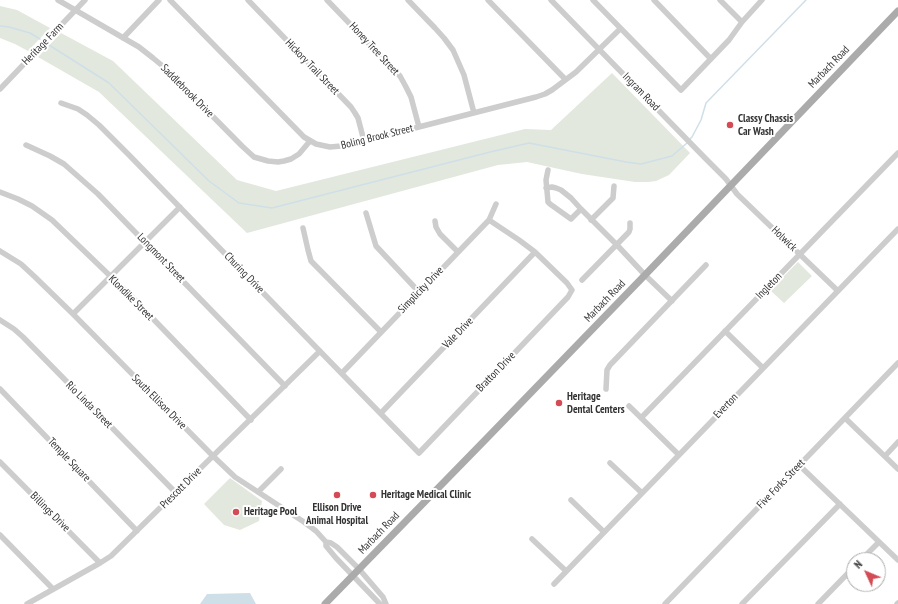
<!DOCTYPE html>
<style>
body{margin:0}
#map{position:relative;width:898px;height:604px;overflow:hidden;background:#fff;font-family:"PT Sans Narrow",sans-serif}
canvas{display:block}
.north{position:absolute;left:846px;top:552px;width:40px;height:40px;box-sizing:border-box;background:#fff;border:1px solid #adadad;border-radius:50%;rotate:314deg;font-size:11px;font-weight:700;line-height:16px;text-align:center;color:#333}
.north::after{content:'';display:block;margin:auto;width:14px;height:18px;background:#d34b55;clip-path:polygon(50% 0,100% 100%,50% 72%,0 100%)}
</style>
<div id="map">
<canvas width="898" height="604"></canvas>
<div class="north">N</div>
</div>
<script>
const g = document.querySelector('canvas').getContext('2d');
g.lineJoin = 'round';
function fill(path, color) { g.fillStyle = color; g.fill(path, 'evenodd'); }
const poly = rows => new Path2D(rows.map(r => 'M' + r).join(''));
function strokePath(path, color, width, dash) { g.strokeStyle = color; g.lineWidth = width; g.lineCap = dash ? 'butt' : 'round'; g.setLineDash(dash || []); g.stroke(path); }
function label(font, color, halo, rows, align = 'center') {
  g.font = font + ' "PT Sans Narrow",sans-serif'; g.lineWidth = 4; g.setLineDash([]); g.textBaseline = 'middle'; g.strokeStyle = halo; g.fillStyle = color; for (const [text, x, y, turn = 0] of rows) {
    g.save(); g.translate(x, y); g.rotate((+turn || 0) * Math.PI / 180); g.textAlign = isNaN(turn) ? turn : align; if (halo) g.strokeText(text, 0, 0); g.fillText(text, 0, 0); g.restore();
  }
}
fill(poly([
 [0,6,17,10,50,28,28,51,15,44,0,38],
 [61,33,113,61,237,180,276,191,525,129,551,130,612,73,690,153,669,175,656,181,648,182,635,182,582,174,527,162,498,165,247,233,99,92,38,57],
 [798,262,812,276,784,303,770,290],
 [230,478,262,501,259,521,240,530,224,525,204,504]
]), '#e2e8dd');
fill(poly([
 [250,593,256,604,200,604,207,594]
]), '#cfdfe8');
strokePath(poly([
 [0,26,9,27,30,33,40,39],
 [49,45,109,83,209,181,239,203,272,208,490,152,529,143,626,162,641,164,672,156,687,143],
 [689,140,692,137,701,120,706,103,806,0]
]), '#cfdfe8', 1.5);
strokePath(poly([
 [58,0,139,47,153,58,165,68,242,146,254,157,268,161,278,162,284,161,291,159,299,154,310,141],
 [170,0,304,137,316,144,330,147,341,146,364,141,536,97,545,94,552,90,576,72,620,29],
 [248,0,351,107,355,113,358,118,364,141],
 [327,0,400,76,406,87,411,97,419,127],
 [408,0,435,28,444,38,453,50,464,75,474,113],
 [488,0,565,79],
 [551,0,705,158,726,179,737,194,838,291],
 [593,0,681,90,729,40,742,22,762,0],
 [654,0,711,59],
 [720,0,742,22],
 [123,38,159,0],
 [0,89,85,0],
 [61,103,78,109,87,115,99,125,129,155,419,453,568,297,572,290,567,283,535,252,519,240,489,220],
 [26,145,50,156,64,164,98,194,285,386],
 [548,170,546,180,548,202,550,204,571,219,581,209],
 [546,188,552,187,556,188,561,190,571,198,581,209,617,245,645,275,672,301],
 [0,192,18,199,32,206,52,220,131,296,251,420],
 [366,213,376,246,419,292],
 [591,220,613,198,614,186],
 [435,221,436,227,440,234,458,252],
 [303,228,308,250,311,261,381,332],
 [0,251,21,264,35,277,73,314,213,456,235,477,304,522,316,531,326,542,331,543,337,547,359,569,383,597,386,604],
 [582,280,629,232,630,229,630,223],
 [73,314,180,207],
 [0,320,14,329,23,337,176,493],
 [725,331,763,368],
 [342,373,489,220,496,204],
 [0,389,137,531],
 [606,389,607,370,610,365,706,265],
 [629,406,679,455],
 [381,413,535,252],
 [641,418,898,153],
 [845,418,898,469],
 [885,456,898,442],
 [0,462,100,563],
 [610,463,642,493],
 [799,465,898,560],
 [258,492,281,469],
 [571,500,604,532],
 [0,535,53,589],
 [532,539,566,571],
 [326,542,326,546,336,558,380,604],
 [861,560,879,542],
 [554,584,898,229],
 [27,604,100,563,111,556,320,351],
 [665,604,898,363],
 [742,604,840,504],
 [818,604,854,567],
 [897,604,898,603]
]), '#cdcdcd', 5.5);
strokePath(poly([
 [325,604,487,438,645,275,898,11]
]), '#ababab', 7);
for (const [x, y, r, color] of [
 [730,125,4,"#d34b55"],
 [559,403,4,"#d34b55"],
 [337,495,4,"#d34b55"],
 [373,495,4,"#d34b55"],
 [236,512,4,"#d34b55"]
]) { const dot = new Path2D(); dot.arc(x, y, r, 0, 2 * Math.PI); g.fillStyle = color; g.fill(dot); strokePath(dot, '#fff', 1.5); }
label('11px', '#333', '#fff', [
 ["Heritage Farm",43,44,-46],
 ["Honey Tree Street",374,49,47],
 ["Hickory Trail Street",312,67,46],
 ["Marbach Road",829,67,-46],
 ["Saddlebrook Drive",187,91,45],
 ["Ingram Road",641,92,46],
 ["Boling Brook Street",377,137,-14],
 ["Holwick",784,239,44],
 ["Longmont Street",161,258,46],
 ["Churing Drive",244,273,46],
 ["Ingleton",769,286,-46],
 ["Simplicity Drive",421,290,-46],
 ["Klondike Street",131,298,45],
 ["Marbach Road",605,301,-46],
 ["Vale Drive",458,333,-46],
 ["Bratton Drive",496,372,-46],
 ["South Ellison Drive",159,402,45],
 ["Rio Linda Street",89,405,45],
 ["Everton",726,406,-46],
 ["Temple Square",69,460,46],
 ["Five Forks Street",781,484,-46],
 ["Prescott Drive",181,488,-45],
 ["Billings Drive",50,512,45],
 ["Marbach Road",379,533,-46]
]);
label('bold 11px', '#333', '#fff', [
 ["Classy Chassis",738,119],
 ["Car Wash",738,132],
 ["Heritage",567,397],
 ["Dental Centers",567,410],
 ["Heritage Medical Clinic",381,495],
 ["Ellison Drive",337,508,"center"],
 ["Animal Hospital",337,521,"center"],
 ["Heritage Pool",244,512]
], 'left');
</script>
